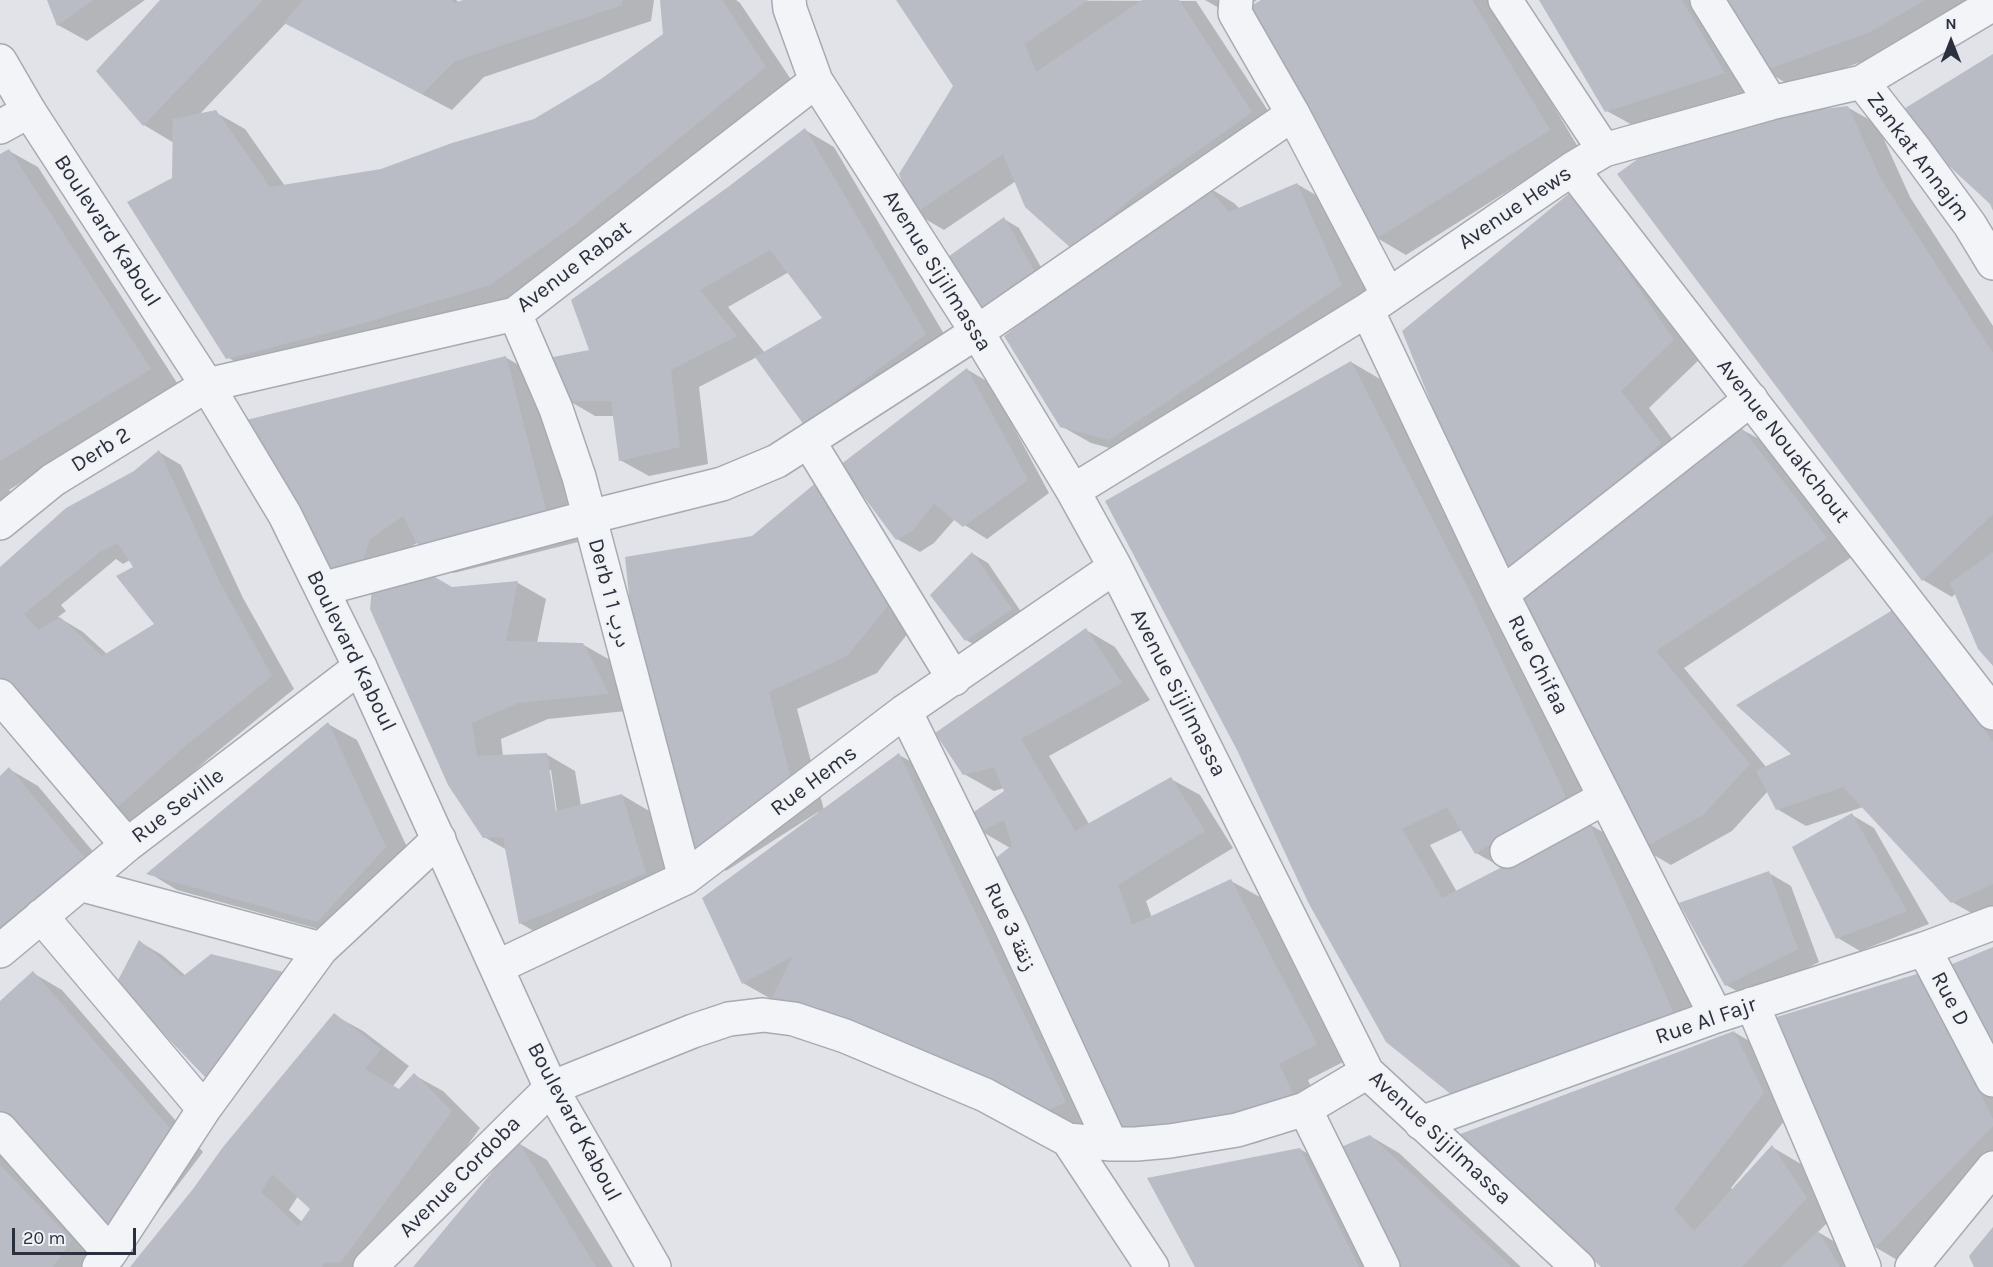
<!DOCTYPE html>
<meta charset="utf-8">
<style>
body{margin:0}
#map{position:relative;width:1993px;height:1267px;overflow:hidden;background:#e1e3e8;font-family:Karla,sans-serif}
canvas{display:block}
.north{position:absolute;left:1921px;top:12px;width:60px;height:60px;-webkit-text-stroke:4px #f0f2f6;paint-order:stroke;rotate:0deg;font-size:16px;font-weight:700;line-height:24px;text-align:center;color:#2b303e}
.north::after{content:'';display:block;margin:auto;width:21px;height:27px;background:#2b303e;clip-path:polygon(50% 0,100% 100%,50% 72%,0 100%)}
.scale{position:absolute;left:12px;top:1228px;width:124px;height:27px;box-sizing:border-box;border:3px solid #2b303e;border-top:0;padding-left:8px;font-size:18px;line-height:21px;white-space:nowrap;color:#2b303e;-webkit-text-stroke:4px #f0f2f6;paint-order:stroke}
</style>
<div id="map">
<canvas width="1993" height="1267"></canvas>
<div class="north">N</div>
<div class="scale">20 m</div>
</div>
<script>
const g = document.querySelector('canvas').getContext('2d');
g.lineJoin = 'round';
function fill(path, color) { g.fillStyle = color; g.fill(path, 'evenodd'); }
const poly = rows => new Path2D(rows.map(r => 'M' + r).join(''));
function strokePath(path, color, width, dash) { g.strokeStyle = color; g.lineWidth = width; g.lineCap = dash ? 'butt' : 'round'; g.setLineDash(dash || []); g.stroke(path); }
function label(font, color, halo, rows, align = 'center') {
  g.font = font + ' Karla,"Noto Naskh Arabic",sans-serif'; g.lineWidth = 4.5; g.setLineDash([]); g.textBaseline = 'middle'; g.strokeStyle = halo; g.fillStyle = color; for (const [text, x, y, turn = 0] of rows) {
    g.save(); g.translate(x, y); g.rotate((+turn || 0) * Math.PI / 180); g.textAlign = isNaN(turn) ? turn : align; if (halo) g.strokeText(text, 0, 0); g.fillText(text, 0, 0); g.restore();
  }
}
fill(poly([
 [48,0,145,0,87,41,58,25],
 [162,0,456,0,460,3,467,0,654,0,651,21,484,77,452,110,286,23,198,116,215,112,245,129,285,186,381,170,535,121,602,80,664,35,662,0,736,0,740,3,794,84,520,301,257,374,227,357,174,179,174,143,144,125],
 [898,0,1196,1,1280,129,1203,184,1234,203,1240,209,1297,184,1326,201,1371,302,1139,456,1091,443,1061,426,1101,264,1016,181,944,230,915,213,955,86],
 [1205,0,1257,0,1233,16],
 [1264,0,1490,0,1578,147,1406,255,1377,238],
 [1540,0,1701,0,1753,90,1636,127,1607,111],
 [1721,0,1982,0,1899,48,1793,87,1764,70],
 [1847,107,1877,124,1910,197,1993,326,1993,664,1956,593,1952,597,1923,580,1619,175],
 [805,130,834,147,954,351,834,440,757,357,699,387,708,464,649,476,620,460,615,416,595,416,566,399,591,351,729,188],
 [789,272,824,318,765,353,728,307],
 [9,151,38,167,179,386,9,490,28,514,0,540,0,156],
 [1572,193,1702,357,1649,408,1689,461,1741,429,1770,445,1855,555,1684,668,1767,768,1794,755,1896,610,1993,721,1993,914,1982,919,1952,902,1863,807,1806,826,1777,809,1768,791,1732,831,1671,865,1642,848,1515,586],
 [1004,219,1019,228,1055,292,992,323],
 [505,357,534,374,578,542,454,573,425,556,418,542,399,556,453,589,518,583,546,599,537,643,582,644,612,661,636,710,548,719,501,739,503,756,546,754,575,771,581,806,622,795,651,812,675,889,549,940,520,923,507,850,484,837,373,589,336,573],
 [548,770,551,770,558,819,555,819],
 [1351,362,1380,379,1500,612,1594,814,1589,824,1618,841,1705,1035,1388,1041],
 [1462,830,1476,853,1503,868,1457,892,1430,845],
 [968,370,990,383,1049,493,987,539,955,519,934,543,920,552,897,539],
 [159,452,181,465,243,598,294,689,207,760,134,825,111,812,0,569,135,472],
 [116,559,123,564,130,560,135,567,156,624,107,654,83,632,58,617,66,611,61,605],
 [752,537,919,619,877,673,797,709,824,810,899,755,928,771,1094,1118,1071,1129,773,1000,743,983,819,814,818,812,726,871,697,854],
 [973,554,988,563,1026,619,982,649,966,640],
 [1086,630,1115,647,1150,700,1049,756,1089,824,1171,779,1200,795,1233,848,1146,901,1152,918,1231,881,1260,897,1345,1061,1308,1080,1324,1116,1257,1143,1147,1158,1010,848,981,831,1006,792,1004,788,994,791,964,774],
 [328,724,357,740,415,864,347,937,177,890,149,873],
 [9,769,38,786,112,874,0,967,0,779],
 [1852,815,1874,828,1929,924,1860,951,1838,938],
 [1769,873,1791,886,1819,962,1749,998,1726,985],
 [140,942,162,955,186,976,230,1091],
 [33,973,62,990,203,1152,132,1246,103,1229,0,1111,0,1003],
 [1920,975,1993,1080,1993,1172,1904,1264,1875,1247],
 [334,1015,363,1031,409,1066,393,1086,400,1090,414,1075,443,1091,480,1128,379,1267,132,1267],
 [298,1196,312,1208,302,1222,289,1210],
 [1734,1032,1763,1049,1793,1110,1731,1188,1733,1190,1772,1147,1801,1164,1835,1215,1818,1232,1847,1249,1858,1267,1603,1267],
 [1370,1136,1399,1153,1521,1267,1394,1267],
 [518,1143,547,1160,613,1267,415,1267],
 [1300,1149,1329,1166,1379,1267,1196,1267],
 [0,1154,100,1257,93,1267,0,1267]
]), '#0003');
fill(poly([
 [47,0,93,0,57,26],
 [160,0,263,0,143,126,96,71],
 [303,0,451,0,455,3,463,0,623,0,622,5,455,61,422,94,284,23],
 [660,0,722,0,766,67,574,225,490,285,350,327,226,359,127,202,172,178,173,119,216,110,270,187,381,169,452,143,534,119,601,79,663,34],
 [896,0,1088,0,1025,44,1036,72,1142,0,1179,0,1252,112,1137,194,1072,249,1025,207,1003,154,914,214,899,174,953,86],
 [1261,0,1472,0,1550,130,1376,239,1244,10],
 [1539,0,1682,0,1725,73,1605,112],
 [1719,0,1925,0,1870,32,1763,71],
 [1993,54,1993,211,1990,204,1894,115],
 [1848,106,1881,179,1993,353,1993,514,1922,581,1617,174,1657,145,1722,121],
 [805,128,926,334,804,425,755,357,822,318,770,250,700,290,737,336,671,370,680,447,619,461,611,401,565,401,543,359,589,350,571,300,728,187],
 [9,149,151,369,0,461,0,154],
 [1297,183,1342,285,1109,440,1060,427,1004,336,1205,184,1229,212],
 [1572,191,1674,340,1621,391,1661,443,1503,581,1402,331],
 [1004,217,1041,283,976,315,945,259],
 [506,356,550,525,424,557,403,516,370,539,359,572,335,574,238,422],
 [1351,361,1471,594,1566,797,1475,854,1447,807,1402,829,1442,898,1589,822,1676,1018,1453,1096,1386,1042,1309,904,1237,750,1105,501],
 [967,368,1028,480,963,527,934,504,912,531,896,540,840,465],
 [1741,427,1827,538,1656,651,1750,764,1703,815,1641,849,1514,587],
 [159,450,220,583,272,676,184,747,110,814,0,684,0,567,66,508,134,471],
 [118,543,133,567,116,576,154,624,102,656,60,617,39,630,24,614,100,552],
 [818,481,891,602,847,656,769,692,794,791,696,855,637,672,625,557,752,536],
 [972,552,1012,609,965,641,930,595],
 [1993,552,1993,666,1978,649,1950,583],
 [428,573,452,587,518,581,506,641,583,643,609,694,518,703,472,723,477,756,547,753,556,811,622,794,646,873,519,924,503,837,483,838,448,785,370,609,372,588],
 [1896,608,1993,742,1993,884,1951,903,1843,787,1776,810,1756,771,1791,754,1736,705],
 [1086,628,1122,683,1021,739,1075,831,1171,777,1205,831,1118,885,1132,925,1231,879,1317,1044,1279,1064,1296,1100,1116,1142,992,861,1012,845,1004,820,980,832,968,816,1004,791,994,767,963,775,935,733],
 [328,722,386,847,317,922,146,874],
 [899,753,1066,1102,1041,1113,770,1002,793,956,742,984,702,898],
 [9,767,84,857,0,927,0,776],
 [1852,813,1907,911,1836,939,1792,847],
 [1769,871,1798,949,1725,986,1679,903],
 [139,940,182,977,211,954,288,973,207,1079,116,984],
 [1993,947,1993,1053,1945,967],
 [33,971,175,1134,102,1231,0,1113,0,1001],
 [1920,973,1993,1119,1993,1126,1874,1249,1767,1020],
 [334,1013,381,1049,365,1069,399,1089,414,1073,452,1111,341,1262,325,1263,322,1267,130,1267,193,1189,223,1147],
 [272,1174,310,1209,298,1226,261,1192],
 [1734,1031,1764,1093,1674,1209,1694,1231,1772,1145,1807,1198,1742,1267,1601,1267,1455,1136],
 [1370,1135,1512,1267,1393,1267,1331,1151],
 [518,1141,596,1267,413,1267],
 [1300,1148,1359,1267,1195,1267,1147,1178],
 [0,1165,72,1240,53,1267,0,1267],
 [1993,1227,1993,1267,1974,1267,1969,1256],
 [1818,1231,1840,1267,1781,1267]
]), '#b9bcc4');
const minor = poly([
 [789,0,790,9,816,81,977,332,1073,491,1115,567,1367,1072,1578,1267],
 [1236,0,1235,13,1293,114,1388,295],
 [1505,0,1604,150],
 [1707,0,1771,103],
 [1862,82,1916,151,1970,225,1993,263],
 [0,127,29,111],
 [1572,169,1993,713],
 [1367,310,1502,594,1716,1016],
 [515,314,556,409,579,477,685,878],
 [809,442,954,679],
 [1073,491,1367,310,1572,169,1604,150,1771,103,1862,82,1993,4],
 [0,523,53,480,207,385,515,314,816,81],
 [322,589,589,517,722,484,777,461,977,332,1293,114],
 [1502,594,1751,399],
 [0,696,127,845],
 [905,711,1010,925,1111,1144],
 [1507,851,1604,798],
 [80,884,321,949],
 [41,916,204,1109],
 [1924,949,1993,1080],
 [0,951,127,845,360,667],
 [497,967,685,878,905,711,1115,567],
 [1752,1004,1864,1267],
 [1305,1109,1383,1267],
 [1421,1123,1716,1016,1924,949,1993,923],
 [0,1129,110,1253],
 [1068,1140,1152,1267],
 [99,1267,110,1253,204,1109,321,949,439,839],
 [370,1267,551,1088,693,1031,729,1019,763,1015,794,1019,845,1036,985,1095,1068,1140,1111,1144,1136,1144,1170,1141,1237,1130,1305,1109,1367,1072]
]);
const tertiary = poly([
 [0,61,29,111,207,385,285,515,360,667,551,1088,654,1267],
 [1912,1267,1993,1168]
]);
strokePath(minor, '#a7aab2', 36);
strokePath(tertiary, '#a7aab2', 36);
strokePath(minor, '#f3f4f7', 33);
strokePath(tertiary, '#f3f4f7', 33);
label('22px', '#2b303e', '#f0f2f6', [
 ["Zankat Annajm",1918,157,53],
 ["Avenue Hews",1515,208,-34],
 ["Boulevard Kaboul",107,231,57],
 ["Avenue Rabat",574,267,-37],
 ["Avenue Sijilmassa",937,271,58],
 ["Avenue Nouakchout",1783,441,52],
 ["Derb 2",101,450,-32],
 ["Derb 1 درب 1",609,593,75],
 ["Boulevard Kaboul",351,651,64],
 ["Rue Chifaa",1538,665,63],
 ["Avenue Sijilmassa",1178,693,63],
 ["Rue Hems",814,781,-37],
 ["Rue Seville",178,806,-37],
 ["Rue 3 زنقة",1010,927,65],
 ["Rue D",1950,999,62],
 ["Rue Al Fajr",1706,1021,-19],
 ["Boulevard Kaboul",574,1122,62],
 ["Avenue Sijilmassa",1440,1138,43],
 ["Avenue Cordoba",460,1177,-45]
]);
</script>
